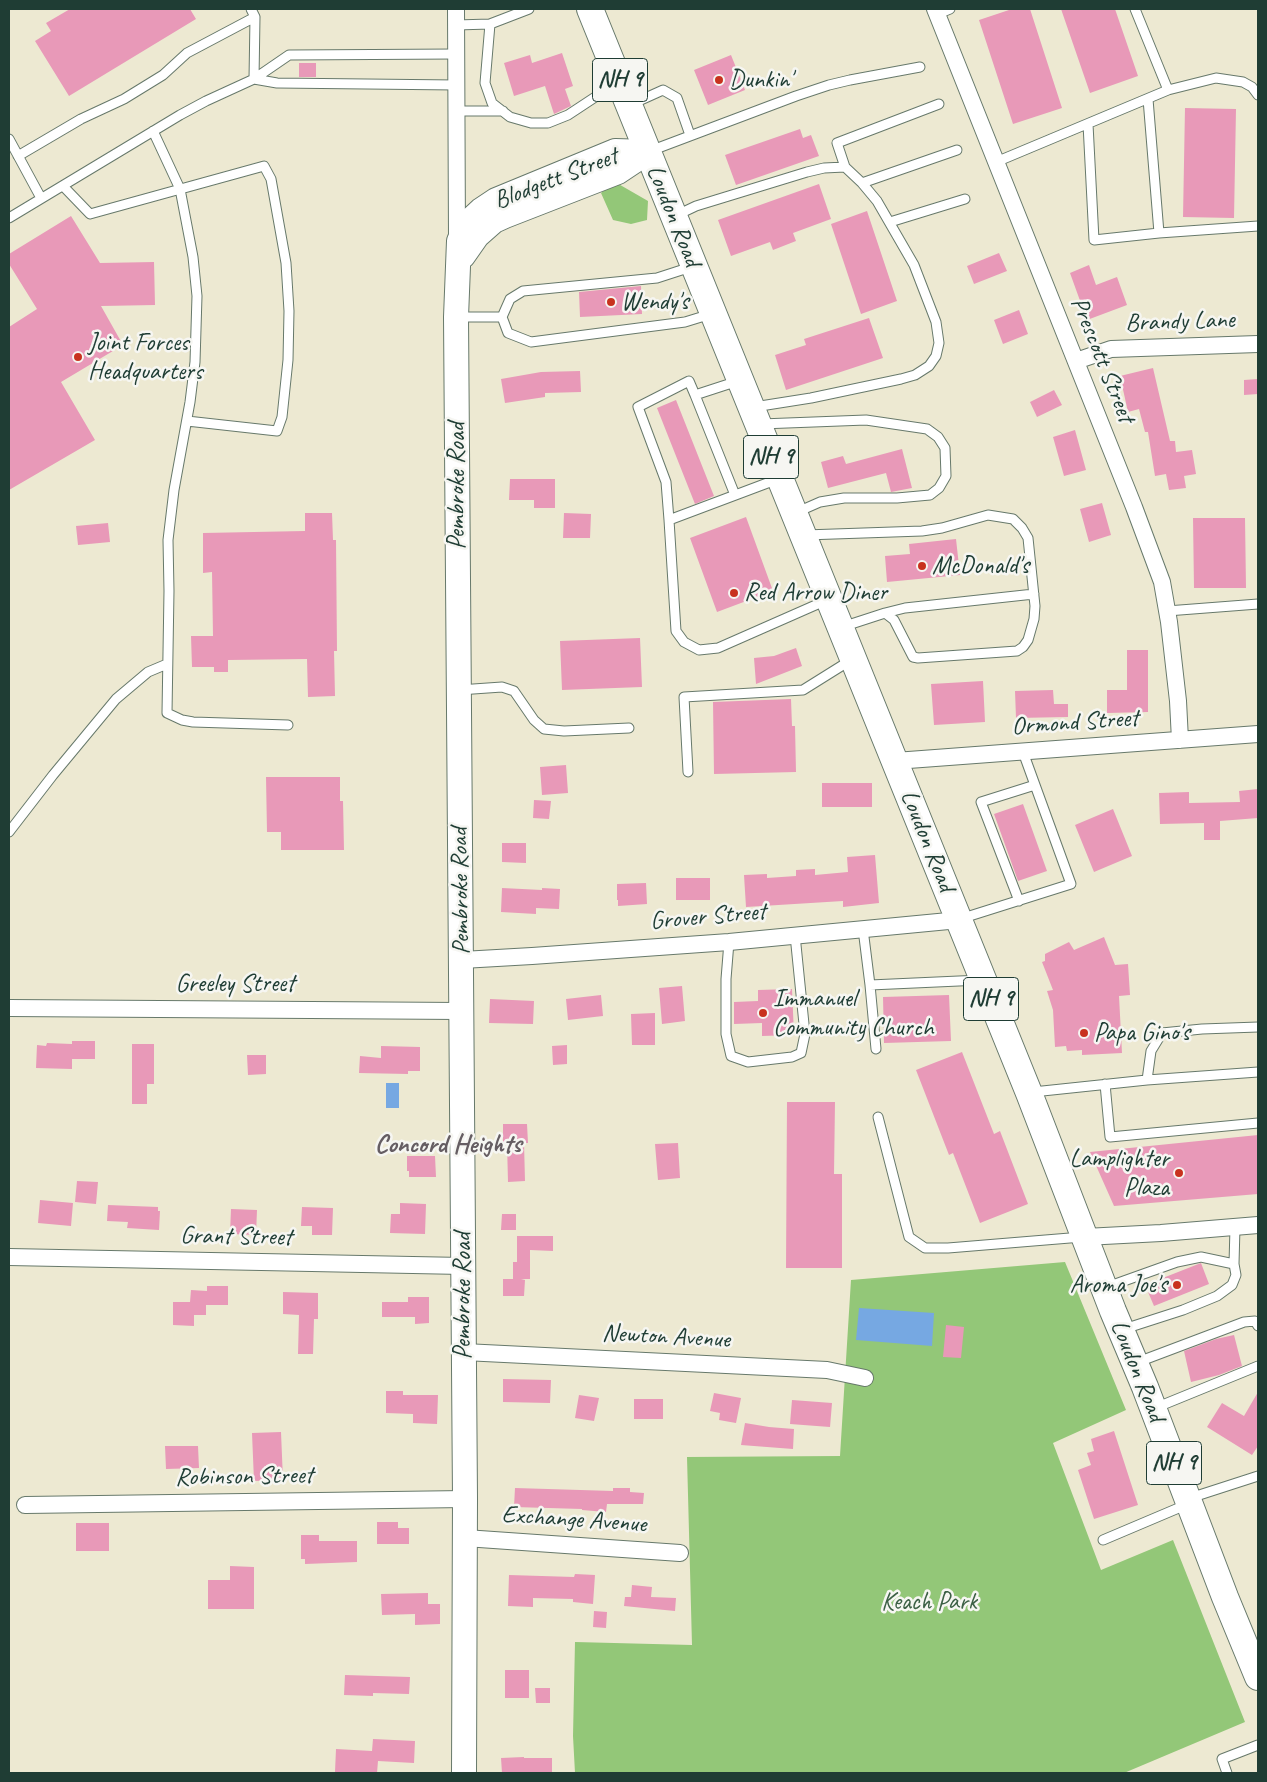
<!DOCTYPE html>
<style>
body{margin:0}
#map{position:relative;width:1267px;height:1782px;overflow:hidden;background:#ede9d2;font-family:Caveat,sans-serif}
canvas{display:block}
.frame{position:absolute;inset:0;border:10px solid #1f3d34;pointer-events:none}
</style>
<div id="map">
<canvas width="1267" height="1782"></canvas>
<div class="frame"></div>
</div>
<script>
const g = document.querySelector('canvas').getContext('2d');
g.lineJoin = 'round';
function fill(path, color) { g.fillStyle = color; g.fill(path, 'evenodd'); }
const poly = rows => new Path2D(rows.map(r => 'M' + r).join(''));
function strokePath(path, color, width, dash) { g.strokeStyle = color; g.lineWidth = width; g.lineCap = dash ? 'butt' : 'round'; g.setLineDash(dash || []); g.stroke(path); }
function label(font, color, halo, rows, align = 'center') {
  g.font = font + ' Caveat,sans-serif'; g.lineWidth = 5; g.setLineDash([]); g.textBaseline = 'middle'; g.strokeStyle = halo; g.fillStyle = color; for (const [text, x, y, turn = 0] of rows) {
    g.save(); g.translate(x, y); g.rotate((+turn || 0) * Math.PI / 180); g.textAlign = isNaN(turn) ? turn : align; if (halo) g.strokeText(text, 0, 0); g.fillText(text, 0, 0); g.restore();
  }
}
fill(poly([
 [615,182,648,201,647,220,631,224,613,220,601,193],
 [1065,1262,1126,1410,1053,1443,1101,1570,1173,1540,1245,1722,1124,1773,575,1773,573,1736,575,1642,692,1645,687,1457,840,1456,851,1280]
]), '#93c778');
fill(poly([
 [386,1083,399,1083,399,1108,386,1108],
 [859,1308,934,1313,932,1346,856,1340]
]), '#76a8e2');
fill(poly([
 [70,9,190,9,196,19,69,96,35,41,51,31,46,23],
 [1012,9,1030,9,1062,108,1013,124,979,20],
 [1061,9,1115,9,1138,76,1090,93],
 [562,53,573,86,565,89,571,106,554,114,545,86,514,96,504,63,530,55,532,63],
 [731,55,745,90,708,105,694,70],
 [299,63,316,63,316,77,299,77],
 [1185,108,1236,109,1234,218,1183,217],
 [800,129,803,138,811,135,819,156,736,185,725,155],
 [819,184,831,219,793,233,796,241,773,250,770,242,731,256,718,220],
 [867,211,897,301,861,314,831,224],
 [71,216,100,263,154,262,155,305,101,306,123,345,61,382,95,440,9,490,9,327,37,309,9,264,9,254],
 [999,253,1007,271,974,284,967,266],
 [1089,265,1096,285,1117,277,1127,305,1087,320,1070,273],
 [641,286,642,314,580,317,579,292],
 [1019,310,1028,334,1003,344,994,320],
 [869,318,883,358,786,390,775,355,806,345,804,339],
 [1153,368,1170,441,1175,441,1176,452,1192,450,1196,474,1184,476,1186,488,1169,490,1166,474,1155,476,1148,432,1145,432,1139,409,1128,412,1120,376],
 [580,371,581,392,545,393,545,397,505,403,501,379,541,372],
 [1258,379,1258,394,1244,395,1244,380],
 [1054,390,1062,405,1037,417,1030,402],
 [676,400,714,496,695,504,657,408],
 [1075,430,1086,470,1064,476,1053,437],
 [902,449,912,488,891,492,886,473,828,488,821,462,843,456,846,464],
 [510,479,555,479,555,508,534,508,534,500,509,500],
 [1102,503,1111,535,1089,542,1080,509],
 [305,513,332,513,333,540,336,540,337,651,334,651,335,696,308,697,307,659,228,660,228,672,214,672,214,667,192,667,191,636,213,636,212,572,203,573,203,533,305,531],
 [564,513,591,514,590,538,563,538],
 [746,517,773,591,717,612,690,538],
 [1193,518,1245,518,1246,588,1194,588],
 [108,523,110,542,78,545,76,526],
 [956,539,960,575,887,582,885,556,910,554,909,544],
 [640,638,642,687,562,690,560,641],
 [796,648,802,666,756,684,754,658,774,656],
 [1127,650,1148,650,1148,712,1107,713,1107,690,1127,690],
 [983,681,985,722,934,725,931,684],
 [1053,690,1054,704,1068,704,1068,717,1016,718,1015,691],
 [791,699,792,726,795,726,796,772,714,774,713,702],
 [566,765,568,793,542,795,540,767],
 [266,777,340,777,340,801,343,801,344,850,281,850,281,832,267,832],
 [822,783,872,783,872,807,822,807],
 [1258,789,1258,818,1220,821,1220,840,1204,840,1204,823,1160,824,1159,793,1189,792,1189,803,1240,802,1239,791],
 [534,800,551,801,549,819,533,818],
 [1023,804,1047,871,1018,881,994,814],
 [1113,809,1132,856,1094,872,1075,825],
 [502,843,526,843,526,863,502,862],
 [875,855,879,903,843,907,843,901,746,907,744,875,767,874,767,878,796,876,796,870,815,869,815,875,848,872,847,857],
 [676,878,710,878,710,900,676,900],
 [646,883,647,904,618,906,618,900,617,900,617,884],
 [502,888,542,890,542,888,560,889,559,909,536,908,536,914,501,912],
 [1104,937,1115,965,1128,964,1130,995,1119,996,1122,1053,1082,1055,1082,1050,1067,1051,1066,1046,1055,1047,1053,1010,1047,991,1053,990,1042,962,1045,961,1045,954,1069,942,1074,950],
 [682,986,685,1021,662,1024,659,988],
 [792,989,794,1035,762,1036,762,1023,734,1024,734,1002,758,1001,758,990],
 [601,995,603,1016,568,1020,566,999],
 [949,995,951,1041,884,1043,883,997],
 [490,999,534,1001,533,1024,489,1023],
 [655,1013,655,1045,632,1045,631,1014],
 [72,1041,95,1041,95,1059,72,1059,72,1069,36,1068,37,1045,46,1046,47,1043,72,1044],
 [132,1044,154,1044,154,1084,147,1084,147,1104,132,1104],
 [567,1045,567,1064,553,1065,552,1046],
 [381,1046,420,1047,420,1071,408,1071,408,1074,359,1073,360,1056,381,1058],
 [962,1052,994,1134,1000,1131,1028,1204,980,1223,953,1153,949,1155,916,1070],
 [247,1055,266,1055,266,1074,248,1075],
 [787,1102,835,1102,834,1174,842,1174,842,1268,786,1268],
 [503,1124,527,1124,528,1143,524,1143,525,1181,508,1182,507,1143,503,1143],
 [1258,1135,1258,1194,1114,1206,1090,1152],
 [678,1143,680,1178,658,1180,655,1144],
 [407,1156,435,1156,436,1177,409,1177,409,1171,407,1171],
 [77,1181,98,1182,96,1204,75,1202],
 [40,1200,73,1203,71,1226,38,1223],
 [400,1203,426,1204,425,1234,390,1233,391,1214,400,1214],
 [108,1205,158,1207,158,1211,160,1211,159,1230,127,1228,128,1222,107,1221],
 [302,1207,333,1208,332,1235,312,1235,312,1226,301,1226],
 [231,1209,257,1210,256,1235,230,1234],
 [502,1214,516,1214,516,1230,501,1230],
 [517,1236,553,1236,553,1251,530,1250,530,1279,521,1279,525,1280,524,1296,503,1296,503,1279,513,1279,513,1262,517,1262],
 [1201,1263,1209,1284,1154,1306,1145,1285],
 [207,1286,228,1286,228,1305,206,1305,206,1315,194,1315,194,1326,173,1325,173,1302,190,1302,191,1290,207,1291],
 [283,1292,318,1293,318,1319,314,1319,313,1354,298,1354,299,1315,283,1314],
 [408,1297,429,1297,429,1323,415,1324,415,1317,382,1317,382,1302,408,1302],
 [946,1325,964,1327,961,1358,943,1357],
 [1234,1335,1242,1366,1219,1375,1191,1382,1184,1351,1216,1339],
 [503,1379,551,1380,550,1403,503,1402],
 [386,1391,403,1391,403,1395,438,1395,437,1424,413,1423,413,1414,386,1413],
 [1258,1392,1258,1446,1252,1455,1207,1427,1222,1403,1244,1416],
 [714,1393,741,1398,736,1423,719,1420,720,1413,710,1411],
 [579,1395,599,1398,594,1421,575,1418],
 [634,1399,663,1399,663,1419,634,1419],
 [792,1400,832,1403,830,1427,790,1424],
 [745,1423,769,1427,794,1429,793,1449,741,1445],
 [1114,1431,1138,1505,1094,1519,1078,1470,1091,1465,1087,1453,1094,1451,1091,1439],
 [281,1432,283,1480,254,1481,252,1433],
 [165,1446,198,1446,199,1468,166,1469],
 [515,1488,613,1491,613,1488,630,1488,630,1492,644,1493,643,1504,607,1504,606,1512,582,1510,582,1509,514,1507],
 [377,1522,398,1522,398,1528,409,1528,409,1544,377,1544],
 [76,1523,109,1523,109,1551,76,1551],
 [301,1535,319,1535,319,1541,357,1541,357,1562,305,1564,305,1559,301,1559],
 [230,1566,254,1567,254,1609,208,1609,208,1580,230,1580],
 [575,1574,595,1575,593,1604,573,1602,573,1599,533,1598,533,1607,508,1606,509,1575,574,1577],
 [632,1585,652,1587,651,1597,676,1598,675,1611,624,1606,625,1597,631,1597],
 [428,1593,428,1604,440,1604,440,1624,415,1625,415,1614,382,1615,381,1594],
 [594,1611,607,1612,606,1628,593,1627],
 [505,1670,529,1670,529,1698,505,1698],
 [345,1675,410,1677,409,1694,373,1693,373,1696,344,1695],
 [535,1688,550,1688,550,1703,536,1703],
 [373,1739,415,1741,414,1763,378,1761,377,1773,335,1772,336,1749,372,1751],
 [524,1757,524,1758,552,1758,552,1773,502,1773,501,1758]
]), '#e899b8');
const lane = poly([
 [251,9,255,17,254,79],
 [938,14,950,9],
 [490,24,485,83,492,103,510,117,531,123,548,123,568,115,618,82],
 [456,25,490,24,529,9],
 [254,79,277,83,456,85],
 [1168,90,1216,78,1243,82,1252,87,1258,95],
 [632,104,663,90,677,98,690,135],
 [456,111,503,111],
 [1088,124,1094,240,1159,233,1148,99],
 [153,131,180,189,193,257,197,296,195,362,190,402,174,490,168,540,169,591,167,713,182,720,193,722,288,725],
 [9,139,41,198],
 [650,151,796,96,829,85,850,80,920,67],
 [18,156,81,119,124,99,163,75,187,53,255,17],
 [996,162,1168,90,1135,9],
 [845,167,837,143,939,104],
 [862,183,957,150],
 [63,186,90,214,264,166,271,179,286,263,289,311,288,360,282,417,277,431,187,421],
 [677,215,696,206,807,172,824,168,845,167,862,183,877,201,914,265,936,322,939,343,936,356,929,366,915,375,901,379,811,398,754,407],
 [9,218,180,115,206,101,254,79,289,55,456,54],
 [890,222,965,199],
 [1159,233,1258,226],
 [691,267,657,278,523,291,510,299,502,317,508,333,531,342,685,322,711,314],
 [457,317,502,317],
 [738,381,695,395,689,381,638,407,666,482,669,520,778,479],
 [695,395,735,495],
 [761,424,866,420,927,429,938,437,945,448,946,476,939,488,930,495,897,498,844,498,820,502,795,513],
 [669,520,676,631,684,642,699,650,718,648,827,600],
 [805,535,922,531,942,528,988,515,1013,519,1022,528,1028,538,1035,606,1034,619,1028,640,1023,647,1017,651,918,658,913,657,894,620,885,613,842,627],
 [1167,611,1258,604],
 [885,613,905,608,1034,594],
 [459,690,502,687,514,691,534,720,544,729,564,731,629,728],
 [688,772,684,697,803,690,851,660],
 [9,832,53,775,116,699,148,672,167,664],
 [1019,901,981,802,1035,785],
 [960,919,1071,884,1023,752],
 [863,929,870,985,981,980],
 [729,942,726,979,726,1034,731,1056,748,1062,792,1057,801,1053,805,1034,795,935],
 [870,985,876,1049],
 [1147,1080,1258,1072],
 [1105,1084,1110,1137,1258,1123],
 [1033,1092,1147,1080,1151,1051,1162,1033,1202,1029,1258,1027],
 [878,1117,909,1237,925,1248,948,1248,1082,1237],
 [1107,1287,1177,1262,1201,1257,1234,1264],
 [1124,1329,1183,1310,1217,1296,1232,1285,1236,1275,1234,1264,1235,1227],
 [1138,1362,1244,1322,1255,1321,1258,1326],
 [1155,1408,1258,1366],
 [1190,1498,1258,1476],
 [1103,1540,1188,1504],
 [1227,1773,1222,1759,1258,1745]
]);
const street = poly([
 [456,9,457,239],
 [935,9,1134,507,1162,582,1169,622,1178,701,1180,740],
 [1076,361,1111,349,1258,344],
 [895,761,1258,734],
 [462,960,532,956,729,942,959,920],
 [9,1008,461,1011],
 [1085,1237,1161,1233,1258,1225],
 [9,1257,463,1266],
 [464,1352,827,1370,865,1378],
 [25,1505,465,1499],
 [465,1538,680,1553]
]);
const secondary = poly([
 [463,256,477,236,494,221,505,216,618,172,648,152],
 [464,1773,465,1499,456,317,459,241,467,223,481,210,496,200,615,151,648,152]
]);
const primary = poly([
 [590,9,1029,1093,1113,1311,1145,1387,1225,1597,1258,1677]
]);
strokePath(lane, '#67796b', 11);
strokePath(street, '#67796b', 18);
strokePath(secondary, '#67796b', 26);
strokePath(primary, '#67796b', 28);
strokePath(lane, '#fff', 9);
strokePath(street, '#fff', 16);
strokePath(secondary, '#fff', 24);
strokePath(primary, '#fff', 26);
for (const [x, y, r, color] of [
 [719,80,5,"#c8321e"],
 [611,302,5,"#c8321e"],
 [78,357,5,"#c8321e"],
 [922,566,5,"#c8321e"],
 [734,593,5,"#c8321e"],
 [763,1013,5,"#c8321e"],
 [1084,1033,5,"#c8321e"],
 [1179,1173,5,"#c8321e"],
 [1177,1285,5,"#c8321e"]
]) { const dot = new Path2D(); dot.arc(x, y, r, 0, 2 * Math.PI); g.fillStyle = color; g.fill(dot); strokePath(dot, '#f6f6f2', 2); }
for (const [x, y, w] of [
 [620,80,55],
 [771,457,55],
 [991,999,55],
 [1174,1463,55]
]) { const box = new Path2D(); box.roundRect(x - w / 2, y - 21.5, w, 43, 4); g.fillStyle = '#f6f6f2'; g.fill(box); strokePath(box, '#1f3d34', 1); }
label('bold 24px', '#1f3d34', null, [
 ["NH 9",620,80],
 ["NH 9",771,457],
 ["NH 9",991,999],
 ["NH 9",1174,1463]
]);
label('25px', '#1f3d34', '#f6f6f2', [
 ["Dunkin'",729,80],
 ["Wendy's",621,302],
 ["Joint Forces",88,343],
 ["Headquarters",88,372],
 ["McDonald's",932,566],
 ["Red Arrow Diner",744,593],
 ["Immanuel",773,999],
 ["Community Church",773,1028],
 ["Papa Gino's",1094,1033],
 ["Lamplighter",1169,1159,"right"],
 ["Plaza",1169,1188,"right"],
 ["Aroma Joe's",1167,1285,"right"]
], 'left');
label('25px', '#1f3d34', '#f6f6f2', [
 ["Blodgett Street",556,179,-21],
 ["Loudon Road",673,216,68],
 ["Brandy Lane",1180,322,-2],
 ["Prescott Street",1102,360,68],
 ["Pembroke Road",457,486,-90],
 ["Ormond Street",1075,723,-4],
 ["Loudon Road",927,841,68],
 ["Pembroke Road",461,891,-91],
 ["Grover Street",708,917,-5],
 ["Greeley Street",235,984],
 ["Grant Street",236,1237,1],
 ["Pembroke Road",463,1296,-90],
 ["Newton Avenue",666,1337,3],
 ["Loudon Road",1137,1371,68],
 ["Robinson Street",244,1477,-1],
 ["Exchange Avenue",574,1520,4]
]);
label('25px', '#3c6045', '#f6f6f2', [
 ["Keach Park",929,1602]
]);
label('bold 26px', '#655d62', '#f6f6f2', [
 ["Concord Heights",448,1145]
]);
</script>
